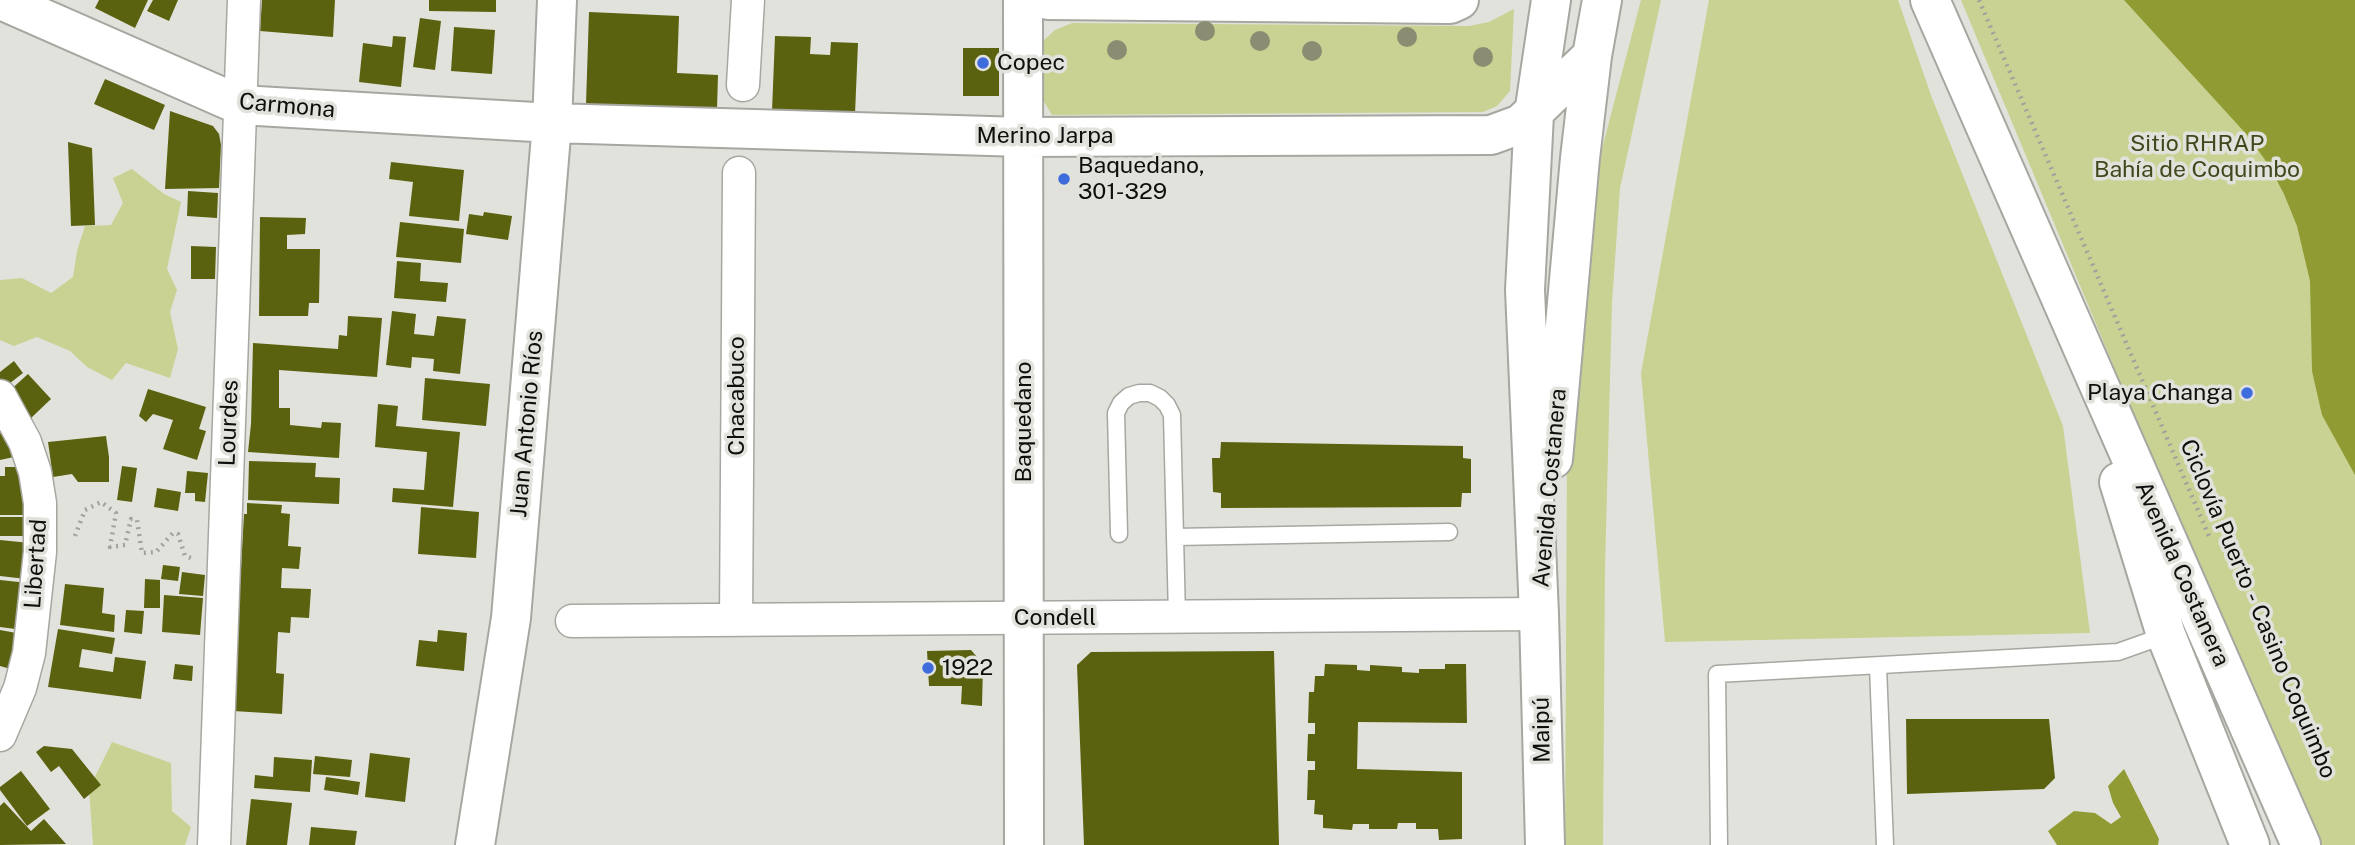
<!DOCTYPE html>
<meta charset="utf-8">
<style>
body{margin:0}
canvas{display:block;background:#e1e2db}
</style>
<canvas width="2355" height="845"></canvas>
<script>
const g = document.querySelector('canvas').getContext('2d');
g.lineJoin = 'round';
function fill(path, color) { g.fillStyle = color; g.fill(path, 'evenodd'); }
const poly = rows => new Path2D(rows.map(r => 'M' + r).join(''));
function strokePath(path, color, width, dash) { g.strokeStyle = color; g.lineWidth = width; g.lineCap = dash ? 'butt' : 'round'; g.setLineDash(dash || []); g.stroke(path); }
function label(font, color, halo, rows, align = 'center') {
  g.font = font + ' "Public Sans",sans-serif'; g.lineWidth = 7; g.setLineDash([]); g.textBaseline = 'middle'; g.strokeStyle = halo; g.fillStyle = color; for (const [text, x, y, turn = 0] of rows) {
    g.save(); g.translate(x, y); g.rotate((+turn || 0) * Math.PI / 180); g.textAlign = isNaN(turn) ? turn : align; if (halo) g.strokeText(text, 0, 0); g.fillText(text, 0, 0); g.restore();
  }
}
fill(poly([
 [1641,0,1661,0,1620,188,1612,303,1605,567,1603,845,1565,845,1567,451,1593,183],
 [1709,0,1898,0,1932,98,2063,426,2090,633,1665,642,1641,373],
 [1961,0,2355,0,2355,845,2290,845,2114,367],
 [1514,9,1510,91,1497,106,1483,112,1052,115,1043,100,1043,41,1055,30,1072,23,1469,26,1489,22],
 [132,169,164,194,181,202,167,269,177,290,170,312,178,349,170,378,126,363,112,380,87,367,70,351,37,337,14,346,0,340,0,280,22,278,51,293,73,277,77,251,85,226,111,225,123,203,113,178],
 [112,742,171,763,172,811,191,827,185,845,93,845,89,789]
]), '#c9d292');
fill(poly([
 [2124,0,2355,0,2355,475,2322,415,2312,371,2310,281,2297,226,2284,194,2268,164,2248,136],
 [2124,769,2159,839,2158,845,2057,845,2048,831,2074,811,2095,813,2111,824,2121,817,2113,803,2108,786]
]), '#919b34');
fill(poly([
 [99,0,148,0,135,28,95,8],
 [153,0,178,0,169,21,147,11],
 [262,0,335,0,333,37,260,31],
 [429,0,496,0,496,12,429,11],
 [589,12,679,16,677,73,718,75,717,109,586,104],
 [420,18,441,21,435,70,413,67],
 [454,27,495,30,492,74,451,71],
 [393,36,406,37,401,87,359,82,363,43,392,47],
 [775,36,811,37,810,54,830,55,831,42,858,43,855,114,772,111],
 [963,48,999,48,999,96,963,96],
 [105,79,165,105,154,130,94,104],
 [170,111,213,126,219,134,221,145,219,188,165,189],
 [68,142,92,148,95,225,71,226],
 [391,162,464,170,459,221,409,216,413,182,389,179],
 [188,191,218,193,217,218,187,216],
 [484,212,512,216,508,240,466,234,469,214,483,216],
 [260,217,306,218,305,234,287,235,287,249,320,249,319,303,309,303,308,316,259,316],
 [400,222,464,229,461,263,396,257],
 [191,246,216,247,215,279,191,279],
 [397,261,421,263,420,281,448,283,446,302,394,298],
 [392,311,416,314,414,334,434,336,437,316,466,319,460,374,433,371,434,359,412,357,411,368,386,365],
 [348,316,382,318,377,377,279,370,279,408,290,408,290,425,321,428,322,422,341,423,339,458,248,452,251,424,253,343,338,349,339,335,347,336],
 [14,361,23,373,5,387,0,380,0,372],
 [28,374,51,399,30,419,7,393],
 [425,378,490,384,486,426,422,420],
 [148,389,206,407,199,429,206,431,197,460,163,449,173,420,153,414,146,422,139,416],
 [378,404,398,406,396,426,460,432,453,507,392,502,393,488,424,490,427,452,375,447],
 [0,410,23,455,0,460],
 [106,436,109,457,109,482,78,482,72,474,53,477,48,442],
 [1221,442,1463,446,1463,458,1471,459,1471,493,1462,493,1461,507,1221,508,1221,493,1213,492,1212,458,1220,458],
 [249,461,316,463,315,477,340,478,339,504,248,500],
 [122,466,137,468,132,502,117,500],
 [5,467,28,467,28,515,0,515,0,476,5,476],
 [187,471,208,473,205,502,195,501,195,493,185,493],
 [157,488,181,492,178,511,154,507],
 [247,503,282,505,281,513,290,514,288,546,301,547,299,569,282,568,281,588,311,589,309,618,291,617,290,633,278,632,276,673,284,674,282,714,233,711,244,514,247,514],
 [421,507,479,512,476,558,418,554],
 [0,517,26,517,25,536,0,536],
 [0,540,30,543,26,579,0,576],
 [163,565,180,567,178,581,161,579],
 [182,572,205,575,203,596,179,594],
 [145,579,160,580,160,608,144,608],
 [0,580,28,583,23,630,0,627],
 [65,584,104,588,102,613,115,615,114,632,60,625],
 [164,595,203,598,200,635,162,632],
 [126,610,144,611,142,634,124,632],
 [58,629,115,638,112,654,82,649,79,667,113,672,115,657,146,661,141,699,48,687],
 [0,630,22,634,14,670,0,666],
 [438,630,467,633,464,671,416,666,419,640,437,642],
 [971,650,983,664,982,706,961,704,962,686,929,686,927,651],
 [1274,651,1279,845,1084,845,1077,665,1091,652],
 [175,664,193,666,192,681,173,679],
 [1325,664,1357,665,1357,670,1370,671,1370,665,1402,667,1402,672,1419,673,1419,669,1445,669,1445,664,1466,664,1467,723,1358,722,1357,769,1462,772,1462,839,1439,840,1438,829,1416,829,1416,823,1398,823,1397,829,1369,829,1369,824,1353,824,1352,830,1323,828,1323,815,1314,814,1315,800,1307,800,1308,770,1315,770,1315,761,1307,761,1308,734,1315,734,1315,723,1308,723,1309,692,1314,692,1315,676,1324,676],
 [1906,719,2049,719,2055,778,2044,789,1907,794],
 [44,746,72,749,101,785,84,799,59,766,51,772,36,752],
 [370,753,410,758,405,802,365,797],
 [315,756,352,760,350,777,313,774],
 [274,757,312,760,310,792,254,788,255,775,273,777],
 [21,771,50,809,27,826,0,790,0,787],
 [326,777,360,782,358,795,324,790],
 [251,799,292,803,287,845,246,845],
 [4,802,31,831,44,819,66,844,0,845,0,806],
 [311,827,357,831,355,845,309,845]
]), '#5b620f');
const lane = poly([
 [1119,534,1116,413,1121,403,1129,396,1139,393,1150,393,1160,398,1167,405,1172,415,1177,617],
 [1175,537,1449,532],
 [1878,666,1885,845],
 [1719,845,1717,674,2118,652,2166,635]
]);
const street = poly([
 [743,85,748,0],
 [0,396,25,442,35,472,40,503,40,552,29,653,20,688,0,735],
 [736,620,739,173],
 [572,621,1539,614],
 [214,845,244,0]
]);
const secondary = poly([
 [1,0,240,105,552,123,1023,137,1491,135,1521,124,1592,56],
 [1023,0,1024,845],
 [1048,0,1450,4,1459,0],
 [1553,459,1580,158,1592,56,1602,0],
 [475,845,511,618,552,123,557,0],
 [1545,845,1539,614,1525,290,1534,114,1551,0]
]);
const primary = poly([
 [1930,0,2301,845],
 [2119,482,2166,635,2250,845]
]);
strokePath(lane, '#a6a7a0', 19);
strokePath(street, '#a6a7a0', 35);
strokePath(secondary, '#a6a7a0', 42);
strokePath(primary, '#a6a7a0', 42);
strokePath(poly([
 [1979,0,2209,536],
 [75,536,85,510,101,502,116,513,110,547,125,545,131,519,137,520,142,553,156,552,173,533,178,534,185,556,191,558]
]), '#a1a29d', 4.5, [2, 5]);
strokePath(lane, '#fff', 16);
strokePath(street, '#fff', 32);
strokePath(secondary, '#fff', 38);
strokePath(primary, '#fff', 38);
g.fillStyle = '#8a8d72';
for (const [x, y] of [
 [1205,31],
 [1407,37],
 [1260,41],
 [1117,50],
 [1312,51],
 [1483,57],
 [1099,192]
]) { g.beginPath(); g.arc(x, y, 10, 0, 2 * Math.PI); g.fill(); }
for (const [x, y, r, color] of [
 [983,63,7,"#3e6cdd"],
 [1064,179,7,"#3e6cdd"],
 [2247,393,7,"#3e6cdd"],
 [928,668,7,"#3e6cdd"]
]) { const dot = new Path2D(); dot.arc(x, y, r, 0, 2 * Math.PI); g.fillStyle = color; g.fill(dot); strokePath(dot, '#e1e2db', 2.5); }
label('23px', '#0e0f0c', '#e1e2db', [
 ["Copec",997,63],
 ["Baquedano,",1078,166],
 ["301-329",1078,192],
 ["Playa Changa",2233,393,"right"],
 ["1922",942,668]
], 'left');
label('23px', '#0e0f0c', '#e1e2db', [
 ["Carmona",287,106,5],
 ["Merino Jarpa",1045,136],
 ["Chacabuco",737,396,-90],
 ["Baquedano",1024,422,-90],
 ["Lourdes",229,423,-88],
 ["Juan Antonio Ríos",527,424,-85],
 ["Avenida Costanera",1550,488,-85],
 ["Libertad",36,564,-86],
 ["Avenida Costanera",2182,574,66],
 ["Ciclovía Puerto - Casino Coquimbo",2258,609,67],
 ["Condell",1055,618],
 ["Maipú",1542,730,-91]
]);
label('23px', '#42471d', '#e1e2db', [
 ["Sitio RHRAP",2197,144],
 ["Bahía de Coquimbo",2197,170]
]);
</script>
